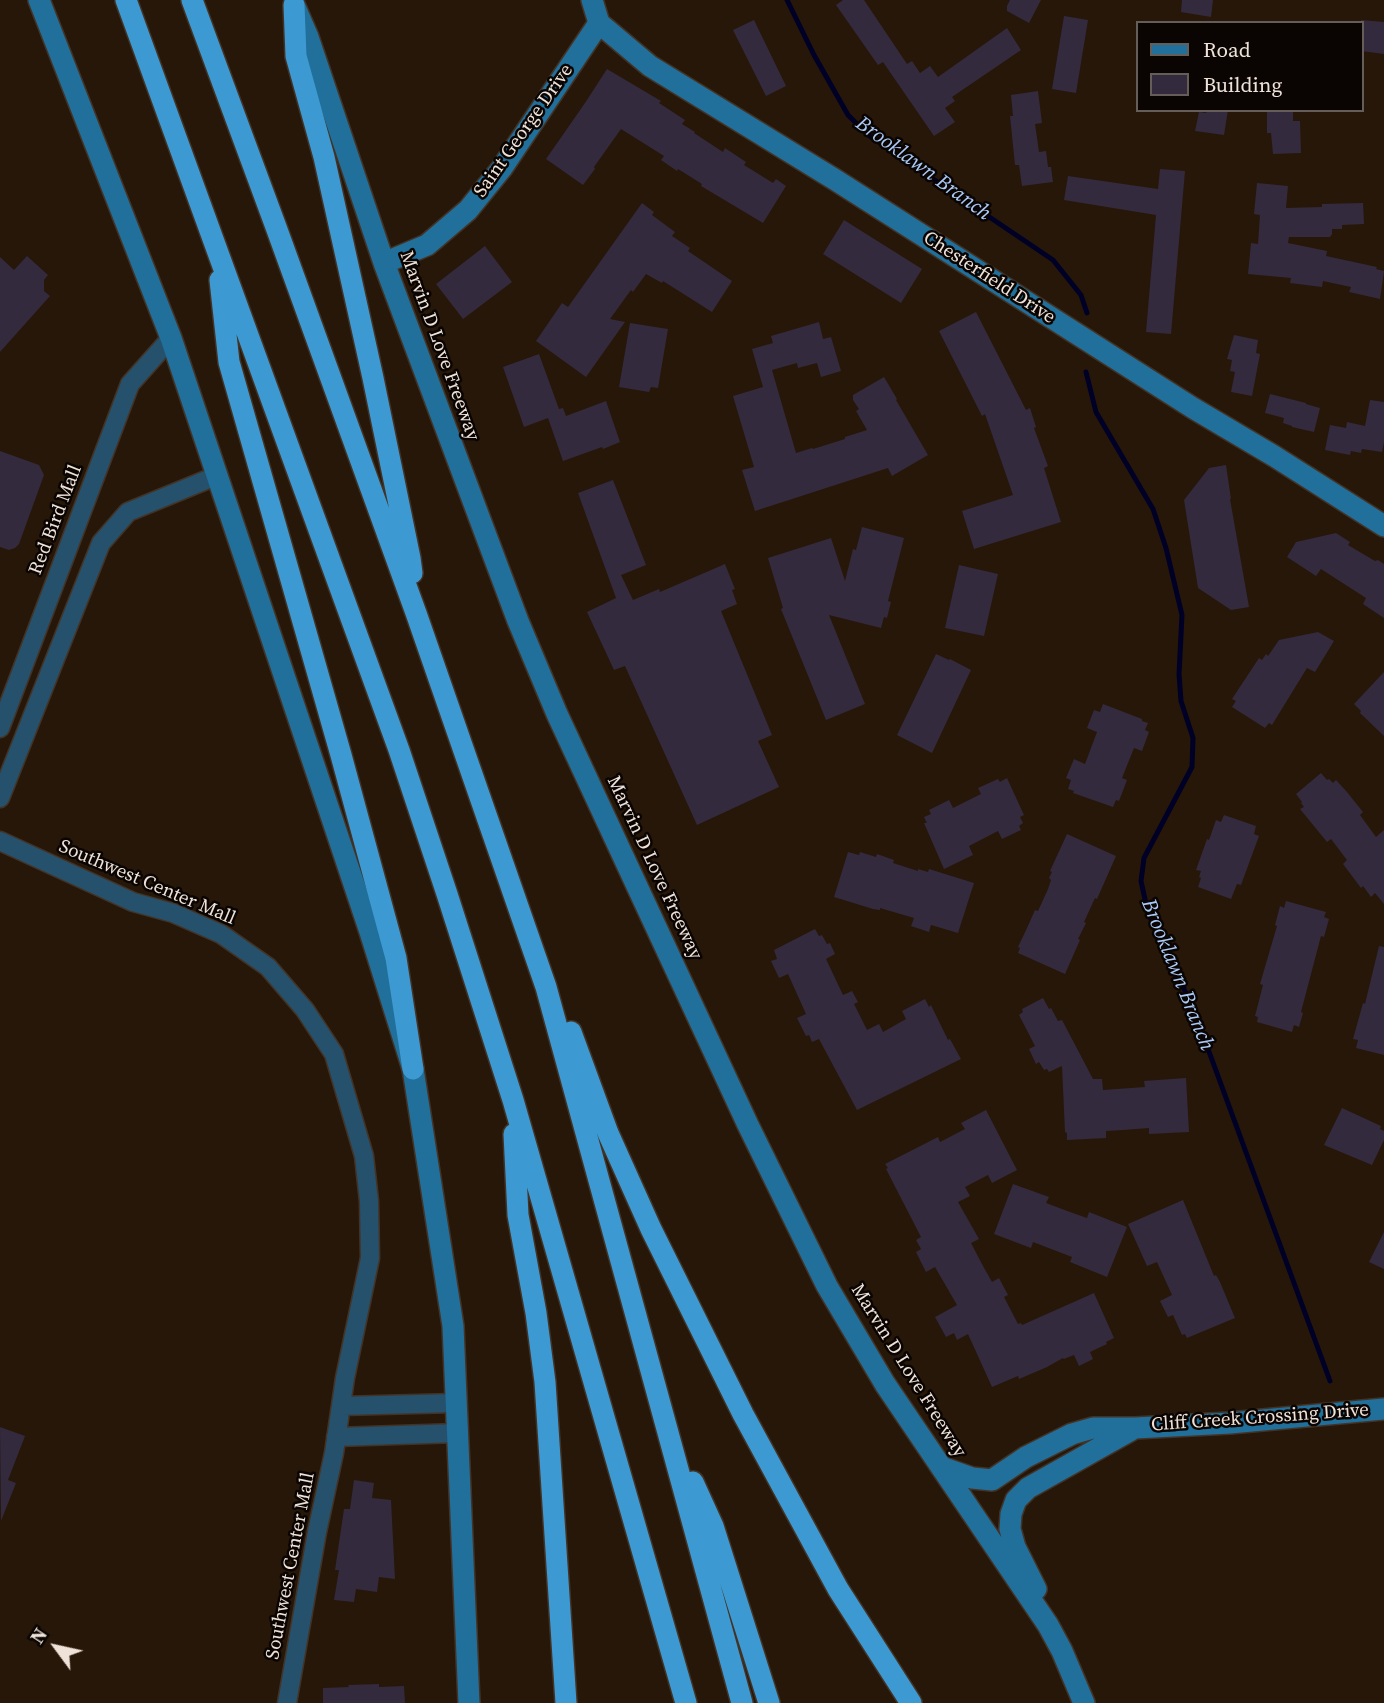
<!DOCTYPE html>
<style>
body{margin:0}
#map{position:relative;width:1384px;height:1703px;overflow:hidden;background:#271709;font-family:"Source Serif 4",serif}
canvas{display:block}
.legend{position:absolute;left:1136px;top:21px;width:228px;height:91px;box-sizing:border-box;background:#0a0502;border:2px solid #655d58;margin:0;padding:9px 12px;list-style:none;font-size:21px;color:#eee2d9}
.legend li{display:flex;align-items:center;gap:14px;height:35px}
.legend b{width:35px;border:2px solid #655d58}
.north{position:absolute;left:21px;top:1612px;width:70px;height:70px;-webkit-text-stroke:5px #0a0502;paint-order:stroke;rotate:303deg;font-size:19px;font-weight:700;line-height:28px;text-align:center;color:#eee2d9}
.north::after{content:'';display:block;margin:auto;width:24px;height:32px;background:#eee2d9;clip-path:polygon(50% 0,100% 100%,50% 72%,0 100%)}
</style>
<div id="map">
<canvas width="1384" height="1703"></canvas>
<ul class="legend">
<li><b style="height:9px;background:#216f9b"></b>Road</li>
<li><b style="height:19px;background:#332a3d"></b>Building</li>
</ul>
<div class="north">N</div>
</div>
<script>
const g = document.querySelector('canvas').getContext('2d');
g.lineJoin = 'round';
const poly = rows => new Path2D(rows.map(r => 'M' + r).join(''));
function strokePath(path, color, width, dash) { g.strokeStyle = color; g.lineWidth = width; g.lineCap = dash ? 'butt' : 'round'; g.setLineDash(dash || []); g.stroke(path); }
function fill(path, color) { g.fillStyle = color; g.fill(path, 'evenodd'); }
function label(font, color, halo, rows, align = 'center') {
  g.font = font + ' "Source Serif 4",serif'; g.lineWidth = 5; g.setLineDash([]); g.textBaseline = 'middle'; g.strokeStyle = halo; g.fillStyle = color; for (const [text, x, y, turn = 0] of rows) {
    g.save(); g.translate(x, y); g.rotate((+turn || 0) * Math.PI / 180); g.textAlign = isNaN(turn) ? turn : align; if (halo) g.strokeText(text, 0, 0); g.fillText(text, 0, 0); g.restore();
  }
}
strokePath(poly([
 [787,0,814,55,848,115,868,135,1053,260,1081,295,1087,313],
 [1086,372,1096,412,1153,509,1166,548,1182,615,1179,674,1181,701,1193,738,1192,767,1144,858,1141,881,1148,913,1193,1008,1330,1381]
]), '#000026', 5);
fill(poly([
 [843,0,864,0,907,64,912,61,920,73,930,66,938,77,1007,28,1021,50,952,97,955,101,945,108,955,122,934,136,883,62,878,65,836,5],
 [1010,0,1041,0,1029,23,1007,11,1007,6],
 [1182,0,1213,0,1211,17,1181,12],
 [1064,16,1088,20,1076,93,1052,89],
 [754,20,786,86,766,96,733,30],
 [1361,20,1384,22,1384,54,1361,51],
 [607,69,661,101,659,103,685,120,682,124,695,132,694,133,723,152,725,148,746,162,744,165,773,183,776,179,786,186,763,223,701,186,702,184,678,169,677,171,661,160,664,156,621,129,594,167,595,169,583,185,546,159,585,103],
 [1038,91,1042,123,1035,124,1039,152,1046,151,1048,167,1051,167,1053,182,1022,186,1019,165,1015,165,1010,116,1013,116,1011,95],
 [1207,110,1228,110,1224,135,1195,131,1199,112,1206,113],
 [1267,110,1293,110,1293,121,1300,121,1301,153,1273,154,1271,133,1267,133],
 [1160,169,1185,171,1171,334,1146,332,1156,215,1064,200,1068,176,1158,189],
 [1257,183,1288,186,1286,208,1322,207,1322,204,1363,203,1364,224,1342,225,1342,229,1332,229,1332,234,1330,237,1289,237,1288,243,1327,251,1326,256,1377,267,1376,269,1384,271,1380,299,1349,292,1351,287,1323,281,1322,287,1290,283,1291,278,1248,274,1251,243,1258,244,1260,215,1254,214],
 [642,203,654,212,652,215,675,232,672,236,690,248,688,251,732,281,712,312,663,281,662,283,646,274,633,292,631,290,610,319,625,322,586,377,536,341,562,303,568,307],
 [844,220,922,269,901,303,823,254],
 [485,246,512,282,463,319,436,284],
 [27,256,48,275,44,280,44,291,50,296,0,352,0,257,14,270],
 [976,312,1026,410,1030,408,1036,427,1034,428,1048,466,1044,468,1061,522,974,549,962,511,1013,495,985,414,982,416,939,331],
 [819,322,823,339,831,337,841,371,821,377,817,363,798,368,797,363,772,370,796,453,812,448,813,449,845,439,845,437,867,430,856,411,859,409,853,400,853,395,884,377,897,399,896,400,928,455,892,476,888,468,755,511,742,470,754,467,733,396,763,387,752,349,773,343,771,336],
 [630,323,668,329,658,388,651,387,649,392,619,387],
 [1234,335,1258,340,1256,353,1260,354,1252,396,1231,392,1235,372,1230,371,1232,360,1227,359],
 [539,354,559,409,563,408,566,416,606,401,620,442,603,449,602,447,563,461,548,418,524,427,503,367],
 [1270,394,1306,403,1306,404,1320,408,1314,432,1292,427,1292,426,1283,423,1284,418,1265,413],
 [1370,400,1384,402,1384,442,1382,452,1362,449,1361,453,1351,451,1350,455,1325,450,1330,425,1346,428,1347,422,1365,426],
 [0,451,39,465,44,475,19,544,15,548,9,550,0,547],
 [1226,465,1231,499,1230,499,1249,607,1231,610,1198,588,1184,500,1209,468],
 [613,480,646,565,621,575,633,600,659,589,660,592,725,564,735,589,732,590,737,604,721,611,772,735,758,741,779,787,697,825,625,666,614,670,587,612,616,598,578,493],
 [862,527,904,538,888,601,891,602,887,618,884,617,881,628,829,615,865,704,826,720,781,609,783,608,768,558,831,538,845,581,853,549,856,550],
 [1336,533,1350,542,1348,545,1375,561,1378,560,1384,564,1384,618,1363,604,1366,598,1338,580,1321,569,1316,576,1287,557,1296,542],
 [959,565,998,574,984,636,945,628],
 [1318,632,1334,641,1315,672,1307,668,1272,725,1269,723,1265,728,1232,707,1236,701,1232,699,1259,658,1262,660,1266,654,1268,656,1279,640],
 [936,654,949,660,950,659,971,670,932,753,897,735],
 [1384,672,1384,736,1360,713,1361,711,1354,704],
 [1103,704,1142,719,1142,721,1148,723,1145,730,1149,732,1142,751,1134,748,1122,778,1127,780,1119,801,1116,800,1113,807,1073,793,1074,791,1068,789,1071,780,1066,778,1074,759,1085,764,1097,732,1087,728,1094,710,1100,712],
 [1321,773,1327,780,1329,779,1333,783,1336,780,1347,792,1363,812,1360,815,1376,837,1384,830,1384,904,1375,893,1371,897,1363,886,1361,888,1343,864,1347,860,1331,839,1327,842,1300,809,1304,807,1301,803,1302,802,1296,794],
 [1007,778,1024,815,1020,817,1023,823,1019,826,1021,830,1002,839,998,831,969,846,973,855,944,869,924,823,927,823,924,817,931,814,929,810,949,800,953,808,981,794,978,788,998,779,1000,782],
 [1224,815,1256,826,1254,834,1259,836,1241,885,1237,884,1231,899,1198,887,1201,878,1199,877,1201,871,1196,870,1207,839,1209,840,1216,820,1221,822],
 [1067,834,1116,856,1097,899,1095,898,1084,922,1086,923,1078,939,1080,940,1065,974,1018,953,1020,948,1018,947,1027,928,1035,910,1038,911,1048,889,1051,880,1049,878,1052,872,1050,871],
 [848,852,859,855,860,852,876,857,877,854,894,860,893,863,918,871,918,869,928,872,929,869,974,883,958,933,931,925,929,932,911,926,914,918,880,908,880,910,873,909,834,897],
 [1286,901,1326,912,1324,917,1329,919,1324,937,1321,936,1301,1012,1303,1013,1299,1027,1294,1025,1292,1032,1257,1022,1258,1017,1255,1016,1263,985,1260,984,1277,926,1275,925,1280,906,1284,908],
 [815,929,819,936,822,935,827,944,830,943,835,954,826,959,843,995,852,991,858,1002,854,1004,867,1030,879,1024,883,1032,906,1019,902,1011,925,999,929,1007,931,1005,948,1040,950,1039,961,1059,857,1110,819,1039,812,1042,809,1035,806,1036,797,1018,806,1014,788,974,779,978,771,961,777,959,774,950],
 [1379,946,1384,947,1384,1055,1356,1048,1358,1040,1353,1039,1363,1003,1365,1004],
 [1043,998,1049,1009,1051,1008,1058,1021,1062,1020,1093,1079,1102,1079,1103,1090,1145,1087,1144,1081,1186,1078,1189,1132,1149,1134,1149,1128,1123,1130,1106,1131,1106,1138,1067,1140,1067,1133,1065,1132,1062,1066,1049,1072,1047,1069,1044,1070,1039,1062,1036,1064,1029,1049,1035,1046,1019,1015,1023,1012,1022,1009],
 [1342,1108,1381,1126,1380,1129,1384,1131,1384,1140,1372,1165,1324,1145],
 [986,1110,1017,1170,992,1183,988,1175,965,1187,970,1196,958,1202,979,1239,971,1243,983,1266,992,1282,999,1278,1008,1295,1004,1297,1018,1324,1021,1323,1022,1325,1094,1293,1114,1338,1106,1342,1107,1344,1090,1352,1093,1359,1079,1366,1074,1355,1064,1359,1063,1358,1047,1367,1019,1379,1018,1376,992,1387,968,1334,957,1340,954,1333,946,1337,935,1317,957,1305,935,1267,926,1272,916,1252,921,1249,916,1240,921,1237,886,1169,888,1168,885,1164,938,1137,940,1142,965,1129,961,1123],
 [1013,1184,1049,1197,1046,1203,1070,1212,1087,1218,1089,1212,1127,1227,1107,1277,1070,1262,1072,1257,1033,1242,1031,1248,994,1234],
 [1183,1200,1214,1276,1216,1275,1220,1282,1235,1318,1187,1338,1185,1334,1182,1335,1173,1315,1168,1317,1160,1301,1172,1295,1157,1262,1147,1266,1128,1224],
 [1384,1232,1384,1269,1369,1262],
 [0,1427,25,1436,8,1480,16,1483,1,1521],
 [354,1480,374,1483,372,1498,391,1500,395,1579,379,1577,377,1592,356,1589,354,1602,334,1600,339,1570,335,1570,344,1509,350,1509],
 [379,1684,379,1687,404,1686,405,1703,323,1703,323,1688,349,1687,348,1685]
]), '#332a3d');
const street = poly([
 [0,728,130,384,171,338],
 [0,798,101,543,128,512,216,476],
 [0,841,133,902,173,913,221,934,268,967,305,1010,334,1054,364,1156,369,1201,370,1258,345,1378,334,1453,317,1532,287,1703],
 [341,1406,456,1403],
 [336,1437,458,1433]
]);
const secondary = poly([
 [39,0,171,338,370,932,413,1069,453,1326,469,1703],
 [592,0,599,23],
 [295,7,308,37,384,263,518,621,557,714,748,1125,827,1286,885,1384,1048,1625,1062,1651,1084,1703],
 [599,23,650,66,834,179,1193,408,1274,456,1384,526],
 [384,263,427,245,468,210,502,168,599,23],
 [941,1467,972,1478,992,1480,1026,1457,1072,1434,1093,1428,1135,1428,1230,1423,1384,1409],
 [1036,1589,1015,1547,1010,1529,1011,1514,1016,1500,1028,1488,1133,1429]
]);
const highway = poly([
 [126,0,399,750,447,894,513,1100,686,1703],
 [192,0,276,227,416,613,546,987,742,1703],
 [294,5,296,56,324,157,373,378,410,558,412,573],
 [220,280,229,362,341,755,396,958,413,1069],
 [571,1032,608,1133,651,1229,743,1414,838,1589,911,1703],
 [514,1134,518,1215,536,1313,545,1382,566,1703],
 [693,1482,713,1526,769,1703]
]);
strokePath(street, '#433326', 21);
strokePath(secondary, '#433326', 24);
strokePath(highway, '#433326', 24);
strokePath(street, '#25516c', 18);
strokePath(secondary, '#216f9b', 21);
strokePath(highway, '#3d99d1', 21);
label('19px', '#eee2d9', '#0a0502', [
 ["Saint George Drive",524,131,-55],
 ["Chesterfield Drive",989,278,33],
 ["Marvin D Love Freeway",439,346,70],
 ["Red Bird Mall",56,520,-69],
 ["Marvin D Love Freeway",654,868,65],
 ["Southwest Center Mall",147,883,23],
 ["Marvin D Love Freeway",908,1371,58],
 ["Cliff Creek Crossing Drive",1260,1418,-4],
 ["Southwest Center Mall",291,1566,-79]
]);
label('italic 21px', '#abcaf7', '#0a0502', [
 ["Brooklawn Branch",923,169,36],
 ["Brooklawn Branch",1177,975,68]
]);
</script>
